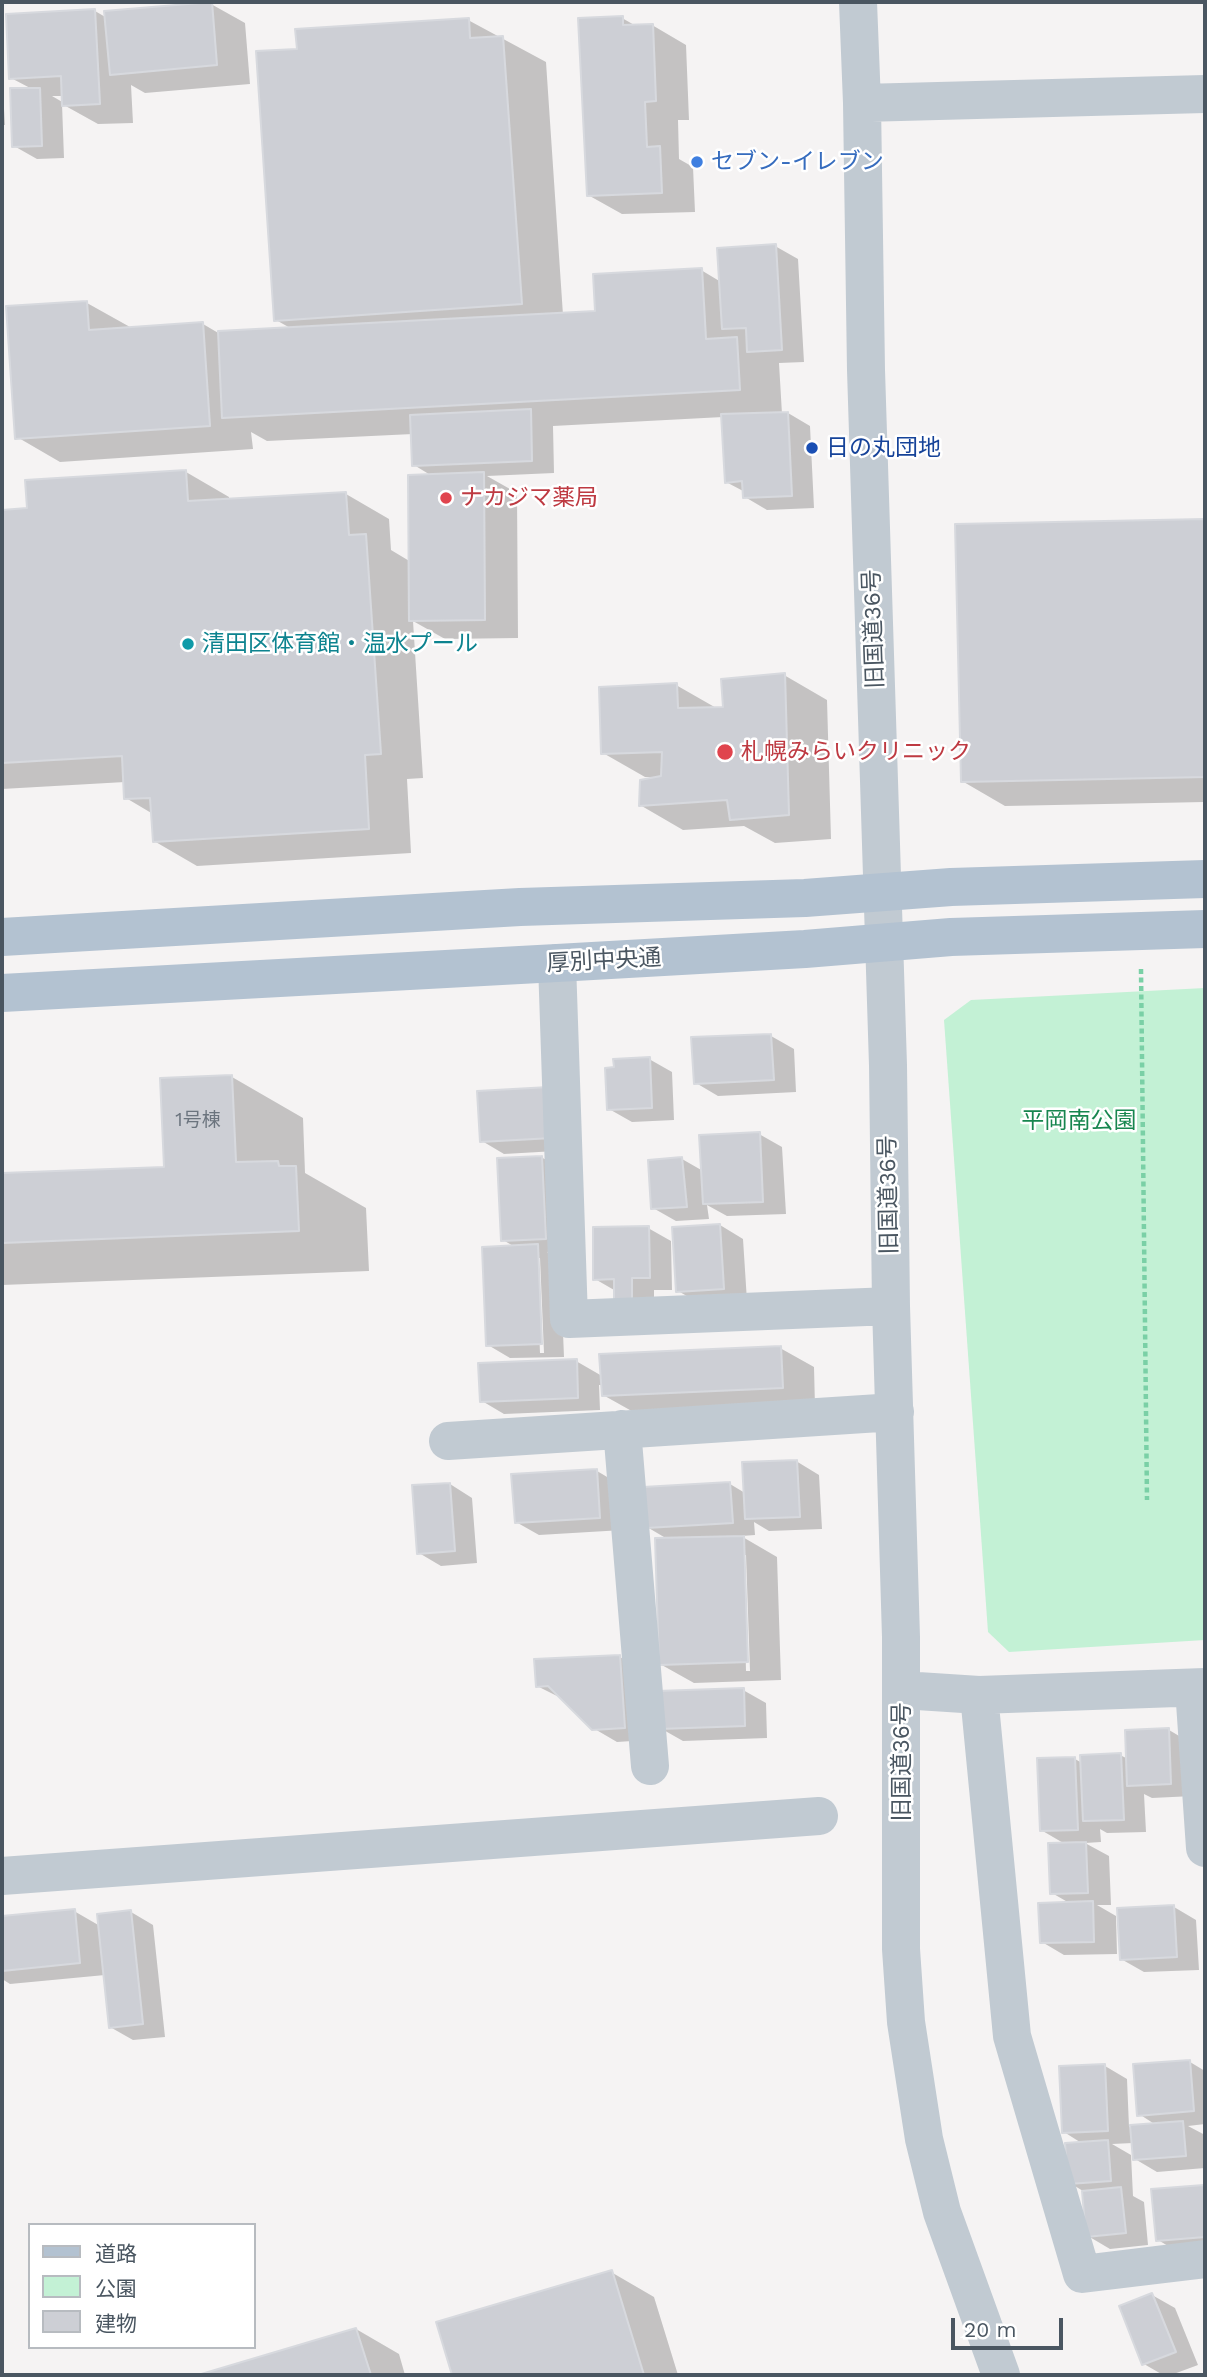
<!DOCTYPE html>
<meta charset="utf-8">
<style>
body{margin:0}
#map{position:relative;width:1207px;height:2377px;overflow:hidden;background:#f5f3f3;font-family:"Work Sans","Noto Sans JP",sans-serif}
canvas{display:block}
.frame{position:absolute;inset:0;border:4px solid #4a5661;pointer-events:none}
.legend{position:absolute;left:28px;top:2223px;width:228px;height:126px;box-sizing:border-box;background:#fff;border:2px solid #b7bbc0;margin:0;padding:9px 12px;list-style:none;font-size:21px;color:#4a5661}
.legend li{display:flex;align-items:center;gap:14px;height:35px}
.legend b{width:35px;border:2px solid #b7bbc0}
.scale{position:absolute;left:951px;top:2318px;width:112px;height:32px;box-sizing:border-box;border:4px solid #4a5661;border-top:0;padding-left:9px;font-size:21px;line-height:24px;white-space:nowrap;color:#4a5661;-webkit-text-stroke:5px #fff;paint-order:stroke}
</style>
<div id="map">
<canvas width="1207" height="2377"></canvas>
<div class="frame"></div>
<ul class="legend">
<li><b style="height:9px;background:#b3c2d1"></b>道路</li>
<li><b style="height:19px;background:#c3f1d5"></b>公園</li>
<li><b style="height:19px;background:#cdcfd5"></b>建物</li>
</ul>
<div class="scale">20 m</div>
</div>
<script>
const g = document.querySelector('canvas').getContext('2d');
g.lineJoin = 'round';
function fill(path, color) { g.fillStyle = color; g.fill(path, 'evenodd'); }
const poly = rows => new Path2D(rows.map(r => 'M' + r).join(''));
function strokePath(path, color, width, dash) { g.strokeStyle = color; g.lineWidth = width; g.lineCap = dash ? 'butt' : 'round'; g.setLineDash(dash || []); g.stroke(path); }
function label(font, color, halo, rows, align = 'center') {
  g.font = font + ' "Work Sans","Noto Sans JP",sans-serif'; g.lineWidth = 5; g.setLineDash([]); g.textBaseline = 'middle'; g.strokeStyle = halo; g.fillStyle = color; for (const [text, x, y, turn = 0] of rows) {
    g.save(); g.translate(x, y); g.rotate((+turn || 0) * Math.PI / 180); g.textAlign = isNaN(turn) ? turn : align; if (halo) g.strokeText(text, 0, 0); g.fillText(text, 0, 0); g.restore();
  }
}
fill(poly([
 [1205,988,1205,1640,1009,1652,988,1632,944,1020,971,1000]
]), '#c3f1d5');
fill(poly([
 [211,4,245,23,250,84,145,93,131,85,133,123,98,124,62,104,64,158,37,159,14,146,32,89,11,78,95,11,107,18],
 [52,96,64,96,64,103],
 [622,18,636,26,652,25,686,45,689,120,678,120,679,159,693,167,695,212,622,214,588,195],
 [468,20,546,62,563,315,597,313,701,270,721,282,775,246,798,259,804,362,779,363,782,414,788,413,810,426,814,508,767,510,745,497,745,492,726,482,723,417,553,426,554,473,487,476,517,493,518,638,445,639,413,621,423,778,407,779,411,853,197,866,154,841,153,814,126,798,125,782,2,789,2,512,29,510,186,472,229,497,229,501,346,494,389,519,391,550,411,562,432,476,414,465,413,434,267,441,251,432,253,449,60,462,17,437,87,303,130,327,203,324,220,334,292,329,276,320,299,51],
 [2,76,5,125,2,125],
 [1205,521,1205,802,1005,806,962,781,956,526],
 [784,675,827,700,831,839,775,843,744,826,683,830,640,805,654,777,645,777,603,753,676,685,718,709,724,709],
 [771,1036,794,1049,796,1092,718,1096,696,1083],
 [649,1059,672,1072,674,1120,632,1122,609,1109],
 [232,1077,303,1118,305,1173,366,1208,369,1271,2,1285,2,1175,166,1168],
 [479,1092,574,1150,504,1154,482,1141],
 [759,1134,782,1147,786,1214,727,1216,707,1205,709,1219,676,1221,653,1208,682,1159,703,1171],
 [541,1157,564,1170,568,1251,547,1252,560,1259,564,1357,510,1358,488,1345,515,1247,503,1240],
 [536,1258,540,1258,544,1353,540,1353],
 [720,1225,743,1239,747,1301,701,1304,678,1291],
 [648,1228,671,1241,672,1290,654,1290,654,1313,595,1279],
 [780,1348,814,1367,815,1407,637,1414,603,1395,603,1385,599,1385,600,1410,504,1414,482,1401,576,1361,602,1376],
 [796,1461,819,1475,822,1529,769,1531,754,1522,755,1535,741,1536,777,1557,781,1680,694,1683,660,1664,669,1540,647,1527,730,1484,745,1493],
 [743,1555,746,1555,750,1671,746,1671],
 [597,1471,619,1484,623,1530,539,1535,516,1522],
 [450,1484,472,1498,477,1563,441,1566,419,1553],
 [620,1657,642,1670,647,1740,617,1742,593,1728,563,1699,537,1686],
 [743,1690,766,1703,767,1738,683,1741,660,1728],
 [1169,1730,1191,1743,1193,1796,1152,1798,1144,1794,1146,1832,1107,1833,1100,1829,1101,1842,1085,1843,1109,1856,1111,1905,1097,1905,1116,1916,1117,1954,1064,1955,1042,1942,1071,1904,1052,1893,1065,1844,1041,1830,1075,1759,1082,1763,1120,1755,1128,1759],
 [1174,1907,1196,1920,1199,1970,1144,1972,1121,1959],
 [74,1911,100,1926,131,1912,153,1925,165,2037,133,2040,110,2027,105,1975,10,1984,2,1979,2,1918],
 [1190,2062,1205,2071,1205,2124,1188,2126,1205,2135,1205,2168,1157,2172,1135,2159,1133,2143,1112,2144,1131,2155,1133,2196,1144,2202,1148,2245,1110,2249,1088,2236,1083,2191,1070,2183,1083,2144,1064,2132,1105,2066,1127,2079,1129,2127,1156,2125,1139,2114],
 [1204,2187,1205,2251,1180,2253,1158,2240],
 [611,2272,654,2297,678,2375,453,2375,438,2323],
 [1152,2295,1175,2308,1198,2365,1171,2375,1163,2375,1144,2364],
 [356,2329,399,2354,405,2375,204,2375]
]), '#0003');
const building = poly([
 [212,2,217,65,110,75,104,11,212,2],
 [95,9,100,104,62,106,61,76,9,79,6,14,95,9],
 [623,16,623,25,653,24,656,101,645,102,647,147,660,146,662,193,587,196,578,18,623,16],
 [469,18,470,38,503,36,522,304,274,321,256,51,297,49,295,29,469,18],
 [10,88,40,88,42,146,12,147,10,88],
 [776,244,782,350,747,352,746,328,722,329,717,248,776,244],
 [702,268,706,339,737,337,740,390,222,418,218,331,595,311,593,274,702,268],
 [87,301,89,330,203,322,210,426,15,439,6,306,87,301],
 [531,409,532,461,412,466,410,415,531,409],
 [788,412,792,496,743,498,742,481,725,483,721,414,788,412],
 [186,470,188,501,346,492,349,535,366,534,381,754,365,755,369,829,153,842,150,798,124,799,122,756,2,763,2,510,27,508,25,480,186,470],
 [484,472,485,620,409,621,408,475,484,472],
 [1205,519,1205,777,961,782,955,524,1205,519],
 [785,673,789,815,730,820,727,800,639,806,640,780,661,776,662,752,601,754,599,687,677,683,678,708,723,707,721,679,785,673],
 [771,1034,774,1080,694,1084,691,1037,771,1034],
 [650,1057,652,1108,607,1110,605,1068,614,1067,613,1059,650,1057],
 [232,1075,236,1162,278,1161,279,1166,296,1166,299,1231,2,1243,2,1173,164,1167,160,1078,232,1075],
 [549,1087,552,1138,480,1142,477,1091,549,1087],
 [760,1132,763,1202,703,1204,699,1135,760,1132],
 [542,1156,546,1239,501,1241,497,1158,542,1156],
 [682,1157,687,1207,651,1209,648,1160,682,1157],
 [720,1224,724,1289,676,1292,672,1227,720,1224],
 [649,1226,650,1278,632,1278,632,1301,614,1301,614,1279,593,1280,593,1227,649,1226],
 [538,1244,542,1344,486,1346,482,1247,538,1244],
 [781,1346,783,1388,602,1396,599,1354,781,1346],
 [577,1359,578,1398,480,1402,478,1363,577,1359],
 [797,1460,800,1517,745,1519,742,1462,797,1460],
 [597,1469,600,1518,515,1523,511,1474,597,1469],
 [730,1482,733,1523,646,1528,643,1487,730,1482],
 [450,1483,455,1551,417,1554,412,1485,450,1483],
 [744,1536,748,1662,659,1665,655,1538,744,1536],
 [620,1655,625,1728,592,1730,548,1686,536,1687,534,1659,620,1655],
 [744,1688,745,1726,659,1729,657,1691,744,1688],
 [1169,1728,1171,1784,1127,1786,1125,1730,1169,1728],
 [1121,1753,1124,1820,1083,1821,1080,1755,1121,1753],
 [1075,1757,1078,1830,1040,1831,1037,1758,1075,1757],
 [1086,1842,1088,1893,1050,1894,1048,1843,1086,1842],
 [1093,1901,1094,1942,1040,1943,1038,1903,1093,1901],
 [1174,1905,1177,1957,1120,1960,1117,1908,1174,1905],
 [75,1909,80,1963,2,1971,2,1916,75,1909],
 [131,1910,143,2024,109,2028,97,1914,131,1910],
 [1190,2060,1194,2111,1137,2116,1133,2064,1190,2060],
 [1105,2064,1108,2131,1062,2133,1059,2066,1105,2064],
 [1183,2121,1186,2156,1133,2160,1130,2125,1183,2121],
 [1108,2140,1111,2181,1068,2184,1065,2143,1108,2140],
 [1204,2185,1205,2237,1156,2241,1151,2189,1204,2185],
 [1121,2187,1126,2233,1086,2237,1082,2191,1121,2187],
 [612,2270,644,2375,452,2375,436,2322,612,2270],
 [1152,2293,1176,2352,1142,2365,1119,2306,1152,2293],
 [356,2328,371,2375,198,2375,356,2328]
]);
fill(building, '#cdcfd5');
strokePath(building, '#d7d9de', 2);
strokePath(poly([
 [1141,969,1147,1500]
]), '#7ad0a6', 4.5, [5, 3.5]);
strokePath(poly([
 [858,2,862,103,866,370,888,1065,891,1306,901,1637,901,1949,906,2022,924,2139,942,2212,1001,2375],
 [862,103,1205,94],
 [557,963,569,1319,891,1306],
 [622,1429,650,1766],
 [448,1441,895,1412],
 [1194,1688,1205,1848],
 [902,1690,979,1695,1205,1687],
 [979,1695,1012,2036,1082,2274,1205,2259],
 [2,1876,819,1816]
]), '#c1cad2', 38);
strokePath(poly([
 [2,937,520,907,805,898,951,887,1205,879],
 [2,993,557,963,805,949,951,937,1205,929]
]), '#b3c2d1', 38);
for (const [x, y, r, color] of [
 [697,162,7,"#3f7fe0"],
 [812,448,7,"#1a4fb4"],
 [446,498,7,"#e0444e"],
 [188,644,7,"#0f9aa8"],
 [725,752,9,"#e0444e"]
]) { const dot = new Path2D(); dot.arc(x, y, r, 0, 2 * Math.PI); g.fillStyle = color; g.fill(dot); strokePath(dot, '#fff', 2.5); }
label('19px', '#6b747e', null, [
 ["1号棟",198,1120]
]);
label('23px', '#366cbe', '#fff', [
 ["セブン-イレブン",711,162]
], 'left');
label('23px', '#164399', '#fff', [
 ["日の丸団地",826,448]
], 'left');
label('23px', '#be3a42', '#fff', [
 ["ナカジマ薬局",460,498],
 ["札幌みらいクリニック",741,752]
], 'left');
label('23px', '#4a5661', '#fff', [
 ["旧国道36号",874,629,-92],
 ["厚別中央通",604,961,-3],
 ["旧国道36号",889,1195,-91],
 ["旧国道36号",902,1762,-90]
]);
label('23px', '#0d838f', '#fff', [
 ["清田区体育館・温水プール",202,644]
], 'left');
label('23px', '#17864f', '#fff', [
 ["平岡南公園",1079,1121]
]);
</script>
